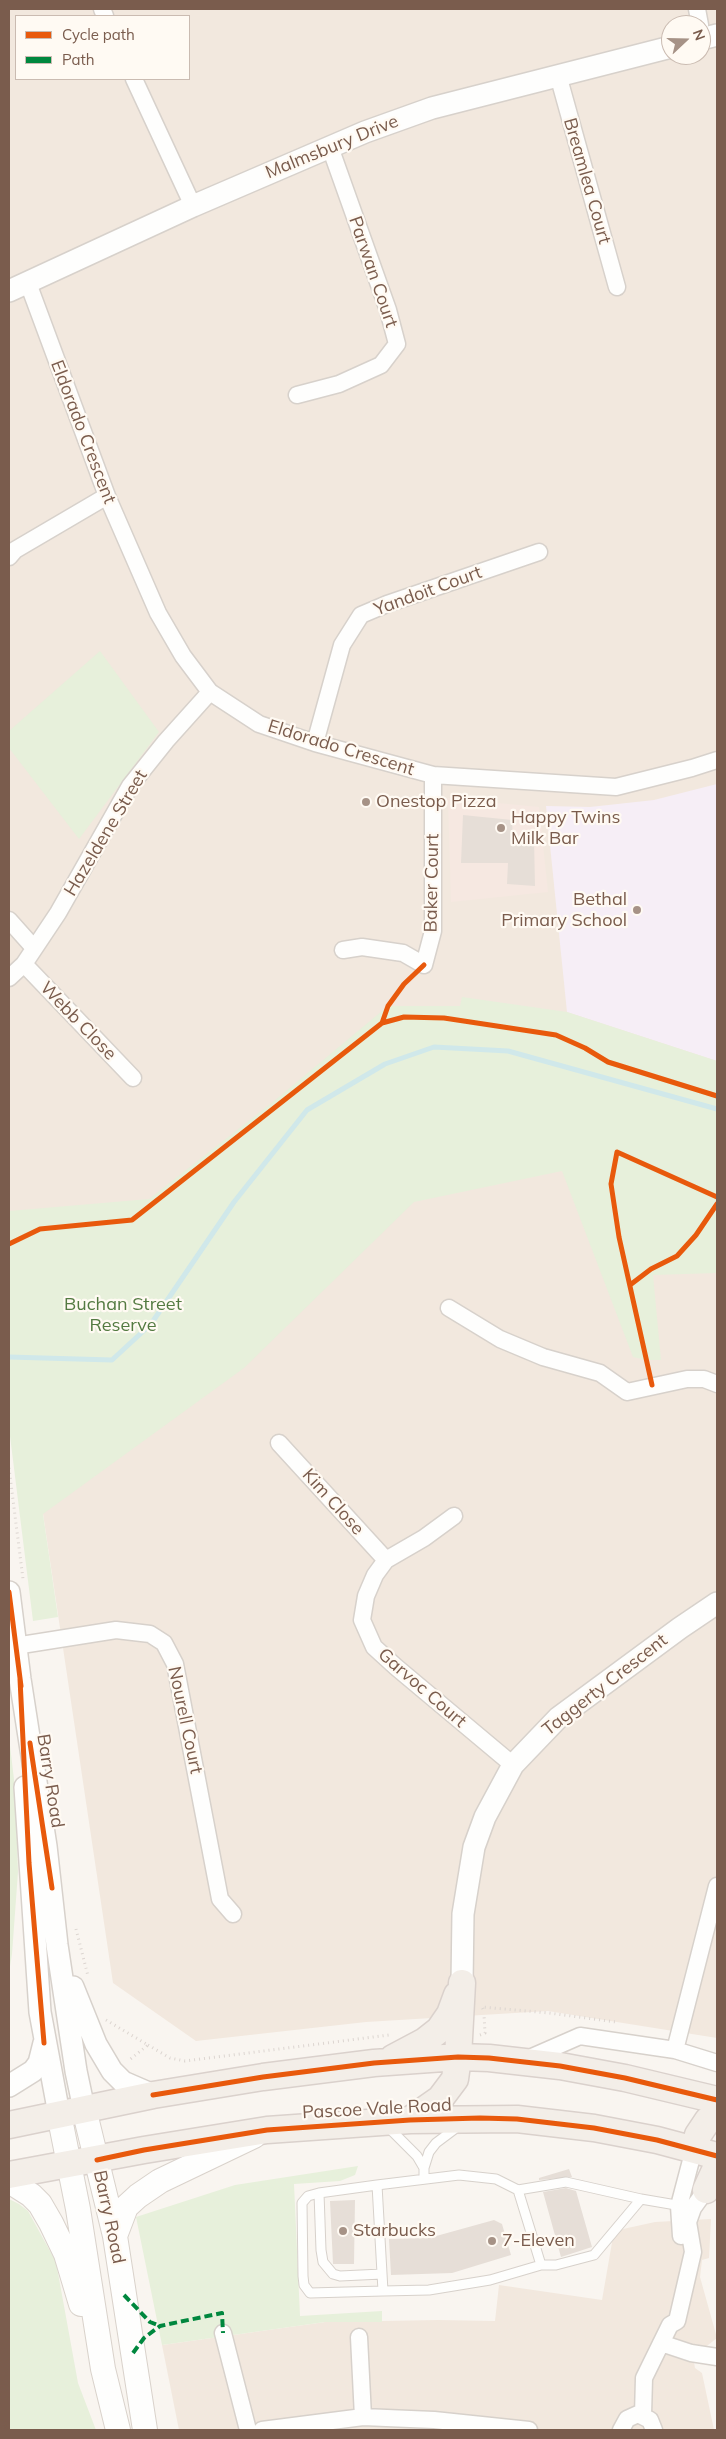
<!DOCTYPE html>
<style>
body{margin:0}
#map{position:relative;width:726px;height:2439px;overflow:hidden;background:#f9f5f0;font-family:Mulish,sans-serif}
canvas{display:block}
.frame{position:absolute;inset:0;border:10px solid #7a5c4d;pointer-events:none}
.legend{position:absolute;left:15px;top:15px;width:175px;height:65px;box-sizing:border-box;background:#fffaf3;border:1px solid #cabbb1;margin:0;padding:6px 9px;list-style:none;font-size:15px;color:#7a5c4d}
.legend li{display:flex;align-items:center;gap:10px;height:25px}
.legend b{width:25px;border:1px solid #cabbb1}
.north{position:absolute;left:661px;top:15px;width:50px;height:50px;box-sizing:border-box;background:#fffaf3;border:1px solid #cabbb1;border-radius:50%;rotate:69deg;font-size:14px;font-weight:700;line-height:20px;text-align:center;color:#7a5c4d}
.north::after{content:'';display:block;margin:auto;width:18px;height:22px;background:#a69286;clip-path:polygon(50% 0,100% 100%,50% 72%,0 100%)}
</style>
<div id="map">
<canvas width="726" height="2439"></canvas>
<div class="frame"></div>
<ul class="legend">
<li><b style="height:6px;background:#e8590c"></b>Cycle path</li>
<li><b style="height:6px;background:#00873e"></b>Path</li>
</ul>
<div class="north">N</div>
</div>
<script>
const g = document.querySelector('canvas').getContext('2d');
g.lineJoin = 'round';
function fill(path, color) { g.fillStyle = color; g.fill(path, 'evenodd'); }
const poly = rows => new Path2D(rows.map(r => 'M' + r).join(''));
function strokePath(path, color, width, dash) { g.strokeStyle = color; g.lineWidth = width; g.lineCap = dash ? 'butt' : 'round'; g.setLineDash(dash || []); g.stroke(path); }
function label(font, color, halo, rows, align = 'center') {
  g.font = font + ' Mulish,sans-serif'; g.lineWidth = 4.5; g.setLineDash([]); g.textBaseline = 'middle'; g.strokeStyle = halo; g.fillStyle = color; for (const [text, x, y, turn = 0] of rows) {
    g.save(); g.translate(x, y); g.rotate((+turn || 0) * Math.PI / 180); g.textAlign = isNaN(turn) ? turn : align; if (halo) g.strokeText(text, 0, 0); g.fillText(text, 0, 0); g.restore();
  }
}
fill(poly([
 [9,9,717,9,717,2038,548,2011,366,2022,196,2041,113,1983,43,1514,9,1235],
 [16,16,189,16,189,79,16,79],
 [671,25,701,25,701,55,671,55],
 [711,2219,709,2258,702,2260,700,2277,717,2338,693,2357,695,2368,702,2373,714,2430,179,2430,162,2345,325,2322,438,2320,495,2321,499,2285,602,2300,614,2231,655,2222]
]), '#f2e8de');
fill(poly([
 [448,798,539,807,548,892,451,902]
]), '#f6e8e1');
fill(poly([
 [717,784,717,1061,567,1012,546,806,590,807,654,800]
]), '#f6eef6');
fill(poly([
 [100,651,159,732,79,839,9,748,9,731],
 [462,997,567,1012,717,1061,717,1273,653,1275,661,1360,646,1360,633,1357,562,1171,414,1202,244,1368,43,1514,58,1617,33,1621,9,1428,9,1211,149,1199,274,1101,388,1006,460,1006],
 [9,1737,15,1788,18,1872,12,1954,9,1972],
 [358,2166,355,2175,340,2181,294,2184,300,2316,382,2311,382,2322,325,2322,162,2345,136,2217,235,2185],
 [9,2199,19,2204,28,2211,56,2262,78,2383,96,2430,9,2430]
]), '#e7f0db');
strokePath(poly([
 [9,1357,112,1360,151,1324,234,1202,307,1110,385,1064,434,1047,508,1051,717,1109]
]), '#d0e8ea', 5);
fill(poly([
 [463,815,512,820,513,840,534,839,535,886,507,884,508,863,461,863],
 [569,2169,572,2177,539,2180,539,2178],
 [566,2188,576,2191,592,2247,561,2257,543,2192],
 [355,2200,354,2264,333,2264,330,2201],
 [494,2220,502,2224,511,2255,452,2273,391,2275,389,2239,429,2238]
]), '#e6ded7');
const service = poly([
 [388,2127,417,2156,424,2168],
 [424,2179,424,2168,429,2152,436,2143,456,2128],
 [377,2185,319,2193,308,2196,302,2203,303,2276,304,2285,310,2293,383,2291],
 [518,2190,566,2182,641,2199],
 [319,2193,321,2250,323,2262,333,2274,340,2276,382,2274],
 [541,2265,518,2190,496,2179,459,2175,377,2185,383,2291,429,2290,490,2280,541,2265,556,2265,594,2255,641,2199,682,2206]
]);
const minor = poly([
 [102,9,105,16],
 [697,9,700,25],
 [558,75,617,287],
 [134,79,193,206],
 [28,283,107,496,158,613,183,656,210,692,259,724,315,743,433,775,616,787,692,768,717,760],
 [297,395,339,384,381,365,397,344,388,310,330,147],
 [9,557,15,550,107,496],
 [315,743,342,645,361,615,387,604,539,552],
 [9,920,34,948],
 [343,950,362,947,403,953,424,965,433,931,433,775],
 [24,964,133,1078],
 [9,978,24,964,58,913,130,786,166,741,210,692],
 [449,1308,500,1339,543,1357,600,1373,627,1392,687,1379,704,1379,717,1384],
 [279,1443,386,1560],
 [454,1516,424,1538,386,1560,375,1575,366,1596,362,1620,374,1647,396,1667,513,1765],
 [15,1646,116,1630,150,1634,164,1643,175,1664,220,1899,233,1914],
 [675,2050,717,1886],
 [525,2060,580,2036,675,2050,717,2063],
 [681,2236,679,2206,694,2149],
 [223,2333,248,2430],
 [359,2337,363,2417],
 [661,2343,691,2353,717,2357],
 [643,2415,644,2378,670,2325,677,2321,693,2252,688,2222,693,2208,706,2190],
 [262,2430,363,2417,434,2420,529,2430],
 [621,2430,627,2419,638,2414,650,2420,654,2430]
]);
const tertiary = poly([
 [701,39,717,35],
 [9,291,193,206,365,132,432,108,671,47],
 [9,1592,20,1679,46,1846,57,1945,76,2071,84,2109],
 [25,1787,40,2012,59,2114],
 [462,1983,463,1914,474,1847,485,1817,513,1765,558,1718,680,1628,717,1603],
 [73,1987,96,2044,112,2071,123,2082,153,2095],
 [9,2086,33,2071,39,2063,44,2043]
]);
const secondary = poly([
 [84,2109,115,2236,145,2430],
 [59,2114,78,2209,103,2369,118,2430],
 [9,2181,31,2195,40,2204,51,2223,66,2254,81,2304],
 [115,2236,126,2207,138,2196,160,2181,254,2136]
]);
const primary = poly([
 [393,2058,425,2041,439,2030,450,2014,457,1995],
 [410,2120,440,2099,455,2079,458,2057,462,1983],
 [9,2125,153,2095,263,2077,374,2063,458,2057,489,2058,560,2066,625,2078,717,2100],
 [694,2149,698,2135,708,2120,717,2115],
 [9,2175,144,2150,267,2130,410,2120,517,2119,594,2128,657,2140,717,2156],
 [706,2190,717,2166]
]);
strokePath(service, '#d7d1cb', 11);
strokePath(minor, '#d7d1cb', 19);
strokePath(tertiary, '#d7d1cb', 24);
strokePath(secondary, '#d9d2cb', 26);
strokePath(primary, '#dad1cc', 29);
strokePath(poly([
 [9,1468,23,1579],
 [76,1929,88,1976],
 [483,2009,482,2007,549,2013,616,2022],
 [106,2020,148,2045,128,2061],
 [480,2035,485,2033,484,2015],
 [148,2045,170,2058,185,2061,389,2035]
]), '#dcd5d0', 3, [1, 4]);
strokePath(service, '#fefefd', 9);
strokePath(minor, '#fefefd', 16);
strokePath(tertiary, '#fefefd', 21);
strokePath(secondary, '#fefefd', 24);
strokePath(primary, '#f3eee8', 26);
strokePath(poly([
 [124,2295,150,2322,160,2326],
 [133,2353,144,2338,160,2326,169,2324,222,2313,223,2333]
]), '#00873e', 4, [8, 4]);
strokePath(poly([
 [382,1023,388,1006,404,984,424,965],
 [9,1244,40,1229,132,1220,382,1023,404,1017,444,1018,556,1035,585,1048,608,1062,717,1096],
 [630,1285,651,1269,677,1256,696,1235,717,1204],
 [652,1385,619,1237,611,1184,617,1152,717,1197],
 [9,1592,21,1686],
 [20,1679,29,1863,44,2043],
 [30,1743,52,1888],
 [153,2095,263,2077,374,2063,458,2057,489,2058,560,2066,625,2078,717,2100],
 [97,2160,144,2150,267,2130,410,2120,480,2118,517,2119,594,2128,657,2140,717,2156]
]), '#e8590c', 5);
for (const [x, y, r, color] of [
 [366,802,5,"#a69286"],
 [501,828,5,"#a69286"],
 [637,910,5,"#a69286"],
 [343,2231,5,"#a69286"],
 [492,2241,5,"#a69286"]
]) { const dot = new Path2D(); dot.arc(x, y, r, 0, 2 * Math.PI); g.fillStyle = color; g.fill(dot); strokePath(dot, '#fffaf3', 2); }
label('18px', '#7a5c4d', '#fffaf3', [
 ["Malmsbury Drive",332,147,-22],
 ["Breamlea Court",587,181,74],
 ["Parwan Court",373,272,71],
 ["Eldorado Crescent",83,432,69],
 ["Yandoit Court",428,591,-20],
 ["Eldorado Crescent",341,748,17],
 ["Hazeldene Street",106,833,-59],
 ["Baker Court",432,883,-89],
 ["Webb Close",78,1021,46],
 ["Kim Close",333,1502,48],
 ["Taggerty Crescent",605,1685,-38],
 ["Garvoc Court",422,1688,41],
 ["Nourell Court",185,1720,78],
 ["Barry Road",50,1781,81],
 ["Pascoe Vale Road",377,2109,-3],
 ["Barry Road",109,2217,78]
]);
label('18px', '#7a5c4d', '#fffaf3', [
 ["Onestop Pizza",376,802],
 ["Happy Twins",511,818],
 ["Milk Bar",511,839],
 ["Bethal",627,900,"right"],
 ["Primary School",627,921,"right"],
 ["Starbucks",353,2231],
 ["7-Eleven",502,2241]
], 'left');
label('18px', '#537a41', '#fffaf3', [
 ["Buchan Street",123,1305],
 ["Reserve",123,1326]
]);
</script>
